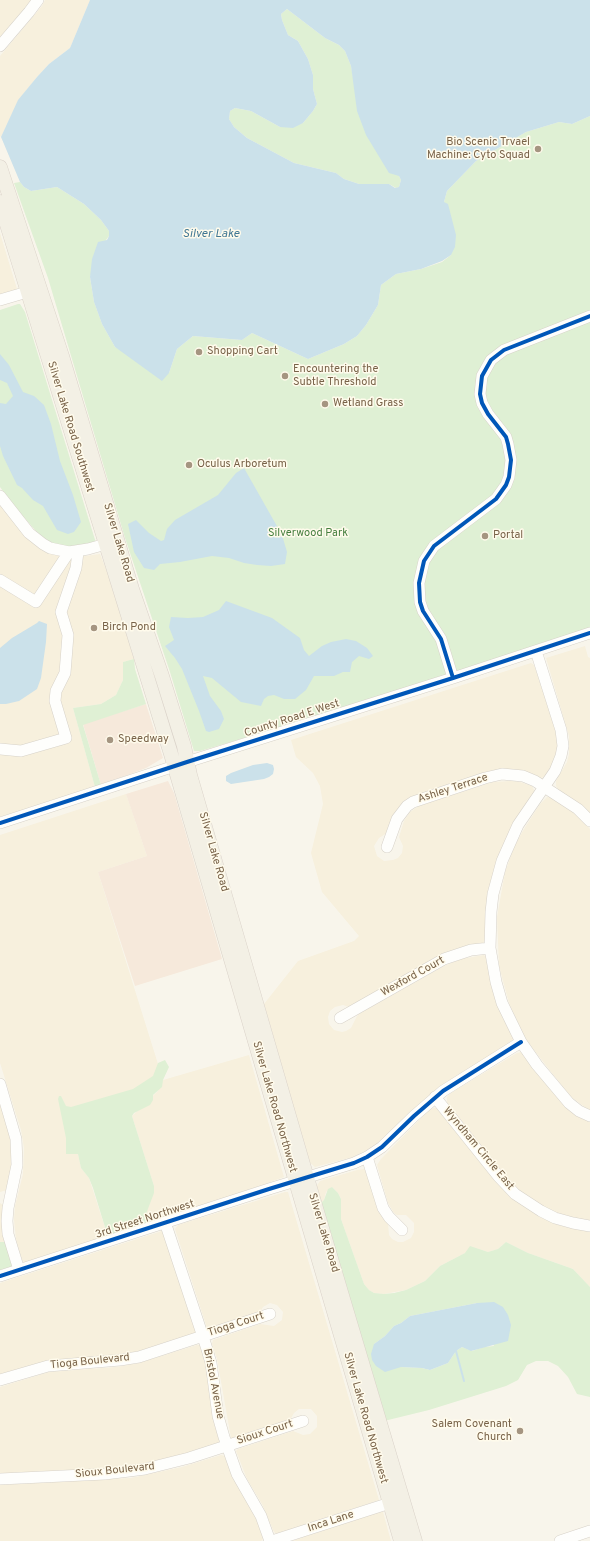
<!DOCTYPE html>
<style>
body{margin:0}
canvas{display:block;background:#f8f5eb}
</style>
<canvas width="590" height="1541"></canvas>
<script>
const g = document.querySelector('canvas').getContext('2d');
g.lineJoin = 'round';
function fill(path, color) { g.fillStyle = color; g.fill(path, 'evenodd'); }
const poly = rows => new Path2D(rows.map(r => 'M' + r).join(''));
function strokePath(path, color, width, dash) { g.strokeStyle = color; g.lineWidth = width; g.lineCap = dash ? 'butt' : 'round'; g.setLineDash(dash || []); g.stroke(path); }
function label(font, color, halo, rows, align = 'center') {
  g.font = font + ' Overpass,sans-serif'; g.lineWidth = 3; g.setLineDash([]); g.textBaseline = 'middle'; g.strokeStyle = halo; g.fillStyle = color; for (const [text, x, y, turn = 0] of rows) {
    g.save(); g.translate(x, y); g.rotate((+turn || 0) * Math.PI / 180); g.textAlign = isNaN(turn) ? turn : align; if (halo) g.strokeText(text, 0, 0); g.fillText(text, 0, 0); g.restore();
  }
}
fill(poly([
 [0,0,34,0,0,41],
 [45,0,90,0,70,48,49,64,37,77,19,100,1,137,0,136,0,56,42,6],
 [0,233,17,289,0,295],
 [0,504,27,538,41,549,51,554,71,558,100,554,111,582,134,659,123,662,123,680,116,695,101,704,73,708,95,787,0,817],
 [585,646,588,657,590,658,590,813,558,789,556,786,556,781,567,762,569,754,569,736,546,658],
 [531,663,534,665,558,737,558,756,546,776,541,778,521,771,416,796,387,833,379,838,374,846,377,856,384,861,393,860,398,858,402,853,403,846,399,837,404,821,410,812,419,806,493,782,511,781,520,782,532,786,535,792,519,815,485,941,483,943,349,1007,343,1005,335,1007,330,1011,328,1017,329,1024,334,1030,342,1032,346,1031,351,1028,357,1016,359,1014,444,966,461,959,484,955,486,957,513,1038,512,1042,371,1148,353,1157,315,1167,309,1162,264,1004,298,961,354,941,359,936,322,892,311,853,323,804,320,786,313,773,296,757,291,740],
 [126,794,147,856,98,872,163,1080,249,1055,284,1177,227,1198,146,1224,146,1214,154,1186,132,1116,159,1090,66,1138,66,1154,78,1154,81,1168,89,1178,108,1237,25,1263,22,1260,16,1239,14,1220,15,1206,23,1174,24,1148,21,1130,0,1063,0,835],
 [547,797,553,798,578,816,590,829,590,1111,570,1096,530,1045,523,1034,509,1003,499,966,497,917,505,872,515,845,524,829,540,804],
 [521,1052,579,1117,590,1122,590,1221,567,1216,551,1211,529,1198,515,1187,505,1175,447,1103,447,1097,451,1093,517,1053],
 [0,1097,12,1139,13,1162,7,1190,0,1192],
 [434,1108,437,1108,508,1195,540,1217,565,1227,590,1232,590,1287,573,1269,528,1253,506,1242,498,1249,488,1252,475,1248,440,1266,425,1281,406,1290,384,1294,374,1293,369,1290,364,1284,341,1219,341,1199,338,1193,332,1187,326,1192,324,1200,320,1204,316,1187,320,1181,357,1170,364,1169,366,1171,388,1223,389,1235,392,1239,398,1242,403,1242,411,1238,414,1232,414,1223,406,1215,397,1215,394,1213,388,1203,377,1165,381,1159,429,1110],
 [285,1192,288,1192,379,1500,277,1534,274,1532,262,1504,247,1479,236,1451,238,1449,293,1431,303,1435,310,1434,317,1427,317,1416,311,1409,299,1409,294,1413,290,1420,233,1439,231,1438,217,1359,212,1344,213,1340,216,1339,260,1324,274,1326,282,1320,283,1312,277,1305,270,1303,263,1307,260,1312,210,1329,207,1328,175,1229,178,1225],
 [0,1203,4,1206,6,1242,0,1242],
 [162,1231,163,1232,196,1332,195,1333,137,1352,0,1375,0,1283],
 [197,1345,200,1345,203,1348,220,1443,191,1453,127,1468,0,1475,0,1387,49,1372,116,1367,139,1363],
 [221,1455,225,1456,254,1510,264,1538,261,1541,0,1541,0,1485,131,1478,182,1467],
 [379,1512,383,1512,391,1541,292,1541]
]), '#f7f0dd');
fill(poly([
 [146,704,163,758,146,768,101,785,83,724],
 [168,781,174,793,222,959,135,986,98,872,147,856,126,794]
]), '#f6e9db');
fill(poly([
 [287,9,325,38,339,45,345,51,351,66,354,83,401,180,399,187,396,188,389,184,359,184,344,179,336,173,294,163,247,138,234,127,229,119,230,111,235,108,251,111,280,127,303,123,313,111,317,104,313,89,313,75,308,59,298,41,288,35,282,20,281,14],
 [590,116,590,629,268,731,200,751,194,751,170,672,125,538,48,278,14,183,20,182,24,187,31,191,57,187,84,204,101,220,109,231,109,236,106,240,90,277,94,302,102,324,115,347,169,373,177,349,193,336,242,340,252,333,308,359,344,344,357,336,366,325,378,305,381,285,396,274,421,269,442,262,451,255,444,202,447,191,476,161,526,132,559,122,572,124],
 [18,304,20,304,25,312,96,543,75,548,53,544,43,539,14,506,0,487,0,310],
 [134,659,135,669,146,704,83,725,101,785,95,787,73,708,101,704,116,695,123,680,123,662],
 [165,1060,169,1067,163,1080,162,1087,153,1095,153,1100,150,1105,134,1113,132,1116,154,1186,154,1193,146,1214,146,1224,108,1237,93,1188,89,1178,81,1168,78,1154,66,1154,66,1138,58,1099,59,1096,61,1096,66,1106,71,1107,133,1089,153,1076,158,1063],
 [332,1187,338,1193,341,1199,341,1219,364,1284,369,1290,374,1293,384,1294,394,1293,406,1290,425,1281,440,1266,465,1253,470,1246,488,1252,498,1249,506,1242,528,1253,573,1269,590,1287,590,1397,577,1394,568,1377,558,1366,548,1361,536,1361,527,1365,518,1380,506,1386,429,1410,384,1421,320,1204,324,1200,328,1189],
 [477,1303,494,1346,484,1347,472,1351,462,1347,456,1351,448,1363,430,1370,422,1368,401,1367,374,1344,385,1336,394,1326,401,1323,410,1316],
 [0,1242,6,1242,12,1266,11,1268,0,1272]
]), '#dff0d4');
fill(poly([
 [90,0,590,0,590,116,572,124,559,122,526,132,476,161,447,191,444,202,448,204,456,235,455,247,451,255,442,261,421,269,396,274,381,285,378,305,366,325,357,336,344,344,308,359,252,333,242,340,193,336,177,349,169,373,162,381,115,347,102,324,94,302,90,277,92,259,98,242,107,240,109,236,109,231,101,220,84,204,57,187,31,191,24,187,20,182,1,137,18,100,37,77,49,64,70,48],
 [287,9,325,38,339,45,345,51,351,66,357,111,366,135,389,173,399,176,401,180,399,187,395,188,389,184,359,184,344,179,336,173,294,163,247,138,234,127,229,119,230,111,235,108,251,111,280,127,293,128,303,123,313,111,317,104,313,89,313,75,308,59,298,41,288,35,282,20,281,14],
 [0,354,9,365,23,392,34,396,44,405,51,424,60,461,73,495,81,522,74,532,68,534,57,530,43,506,33,500,22,488,17,485,3,456,0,446,0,403,6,404,13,396,7,383,0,380],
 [244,468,282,535,287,552,285,564,271,566,257,565,244,563,229,558,212,556,180,562,160,564,154,570,144,568,134,552,128,524,136,520,149,533,161,541,164,540,167,529,175,520,218,495,236,473],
 [226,601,272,618,300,638,304,650,309,656,322,646,331,642,346,639,356,641,367,648,373,656,369,659,359,656,352,662,350,672,343,672,334,676,314,676,306,690,295,699,284,699,274,695,268,696,264,699,261,706,241,702,212,678,203,676,210,696,221,711,224,719,219,729,209,732,206,731,199,711,182,669,175,658,165,646,174,640,169,627,171,617,188,618,203,617,219,610],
 [39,621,47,624,46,642,41,678,37,689,19,701,6,704,0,704,0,648,12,638,37,623],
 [267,763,273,765,274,769,273,774,269,777,264,779,231,784,226,781,226,776,231,773,253,765],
 [494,1302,503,1307,508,1315,511,1325,508,1341,471,1351,462,1347,456,1351,448,1363,430,1370,422,1368,401,1367,385,1372,376,1366,372,1360,371,1354,374,1344,385,1336,394,1326,401,1323,410,1316,477,1303]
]), '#cbe1ea');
strokePath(poly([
 [456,1351,464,1381]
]), '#cbe1ea', 2);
const minor = poly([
 [0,46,29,12,38,0],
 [0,300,34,290],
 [0,496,29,533,43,544,50,548,69,552,88,549,106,544],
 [0,580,36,602,69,552],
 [536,651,561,730,563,746,561,756,555,771,518,825,502,861,493,894,491,912,490,948,496,982,502,1003,521,1042,537,1065,569,1103,579,1111,590,1116],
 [453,678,441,639,423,611,420,602,419,583,424,561,434,546,496,499,506,485,509,477,511,460,508,444,506,437,488,414,482,403,480,394,482,376,491,360,504,350,590,316],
 [0,749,21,751,66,738,55,701,56,691,65,673,68,635,61,612,76,568,78,552],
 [0,823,187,762,453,678,590,633],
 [387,847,397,819,407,806,413,802,485,778,502,774,523,776,535,781,578,809,590,821],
 [340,1018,444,959,471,950,490,948],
 [0,1084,16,1139,17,1165,8,1208,7,1221,8,1234,19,1270],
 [435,1097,499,1177,515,1194,541,1211,555,1218,573,1223,590,1226],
 [367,1157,383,1208,389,1217,402,1230],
 [165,1222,206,1346,211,1363,218,1416,224,1437,237,1474,261,1516,270,1541],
 [0,1276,269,1189,354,1163,367,1157,382,1147,414,1116,443,1091,521,1042],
 [0,1380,48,1366,120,1360,139,1357,270,1314],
 [0,1479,105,1474,145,1469,189,1458,303,1421],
 [272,1541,390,1503],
 [560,1541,590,1531]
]);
const major = poly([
 [0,167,62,356,132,589,162,676,184,746,190,775,307,1178,415,1541],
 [0,202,171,754,401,1541]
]);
strokePath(minor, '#d7d2c9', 12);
strokePath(major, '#dad2c9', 15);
strokePath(minor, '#fefefc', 11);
strokePath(major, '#f3f0e5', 14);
strokePath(poly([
 [453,678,441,639,423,611,420,602,419,583,424,561,434,546,496,499,506,485,509,477,511,460,508,444,506,437,488,414,482,403,480,394,482,376,491,360,504,350,590,316],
 [0,823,187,762,453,678,590,633],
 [0,1276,269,1189,354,1163,367,1157,382,1147,414,1116,443,1091,521,1042]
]), '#0057b8', 4);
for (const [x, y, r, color] of [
 [538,149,4,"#a59581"],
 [199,352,4,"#a59581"],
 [285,376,4,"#a59581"],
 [325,404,4,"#a59581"],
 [189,465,4,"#a59581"],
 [485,536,4,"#a59581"],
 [94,628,4,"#a59581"],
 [110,740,4,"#a59581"],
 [520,1431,4,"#a59581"]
]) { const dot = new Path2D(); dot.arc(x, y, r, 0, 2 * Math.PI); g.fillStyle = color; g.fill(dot); strokePath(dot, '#fffbec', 1.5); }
label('11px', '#786248', '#fffbec', [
 ["Bio Scenic Trvael",530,143,"right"],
 ["Machine: Cyto Squad",530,156,"right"],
 ["Shopping Cart",207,352],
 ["Encountering the",293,370],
 ["Subtle Threshold",293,383],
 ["Wetland Grass",333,404],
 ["Oculus Arboretum",197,465],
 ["Portal",493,536],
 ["Birch Pond",102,628],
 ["Speedway",118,740],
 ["Salem Covenant",512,1425,"right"],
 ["Church",512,1438,"right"]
], 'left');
label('11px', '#786248', '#fffbec', [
 ["Silver Lake Road Southwest",70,427,73],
 ["Silver Lake Road",118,543,73],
 ["County Road E West",292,719,-18],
 ["Ashley Terrace",453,789,-18],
 ["Silver Lake Road",213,852,74],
 ["Wexford Court",413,977,-29],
 ["Silver Lake Road Northwest",274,1107,74],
 ["Wyndham Circle East",478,1149,50],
 ["3rd Street Northwest",145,1220,-18],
 ["Silver Lake Road",323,1233,73],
 ["Tioga Court",236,1325,-18],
 ["Tioga Boulevard",90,1362,-6],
 ["Bristol Avenue",213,1384,79],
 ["Silver Lake Road Northwest",365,1418,74],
 ["Sioux Court",265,1433,-18],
 ["Sioux Boulevard",115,1471,-6],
 ["Inca Lane",331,1522,-18]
]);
label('11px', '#467f3f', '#fffbec', [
 ["Silverwood Park",308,534]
]);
label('italic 12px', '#427894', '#fffbec', [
 ["Silver Lake",211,235]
]);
</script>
